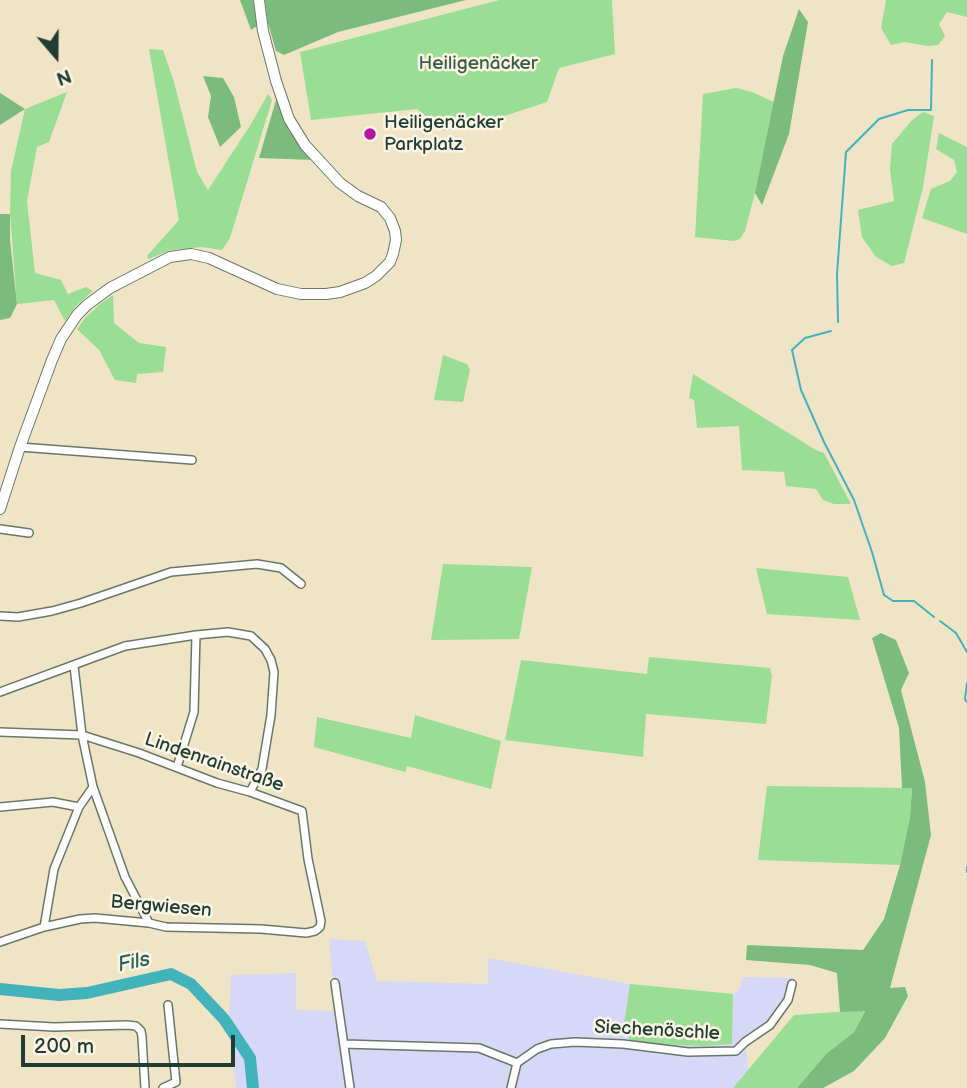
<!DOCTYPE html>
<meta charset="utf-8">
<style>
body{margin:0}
#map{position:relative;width:967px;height:1088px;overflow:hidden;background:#efe5c6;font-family:"Balsamiq Sans",sans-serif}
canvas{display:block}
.north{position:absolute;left:21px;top:21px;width:70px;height:70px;-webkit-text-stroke:5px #fcf5e5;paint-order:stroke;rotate:160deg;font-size:19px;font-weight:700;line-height:28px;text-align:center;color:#1f3d34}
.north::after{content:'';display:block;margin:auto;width:24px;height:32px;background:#1f3d34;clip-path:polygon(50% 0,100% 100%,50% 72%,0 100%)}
.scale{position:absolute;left:21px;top:1035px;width:214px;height:32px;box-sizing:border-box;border:4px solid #1f3d34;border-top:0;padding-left:9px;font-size:21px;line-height:24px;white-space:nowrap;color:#1f3d34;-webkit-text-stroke:5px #fcf5e5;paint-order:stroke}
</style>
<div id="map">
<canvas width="967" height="1088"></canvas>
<div class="north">N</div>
<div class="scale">200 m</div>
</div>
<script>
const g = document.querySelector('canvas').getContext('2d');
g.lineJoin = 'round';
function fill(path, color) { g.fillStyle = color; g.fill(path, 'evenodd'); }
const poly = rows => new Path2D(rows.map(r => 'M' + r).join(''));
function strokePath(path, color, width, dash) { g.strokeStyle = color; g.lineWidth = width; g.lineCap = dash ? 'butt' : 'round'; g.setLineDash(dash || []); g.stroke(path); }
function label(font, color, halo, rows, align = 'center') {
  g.font = font + ' "Balsamiq Sans",sans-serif'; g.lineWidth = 5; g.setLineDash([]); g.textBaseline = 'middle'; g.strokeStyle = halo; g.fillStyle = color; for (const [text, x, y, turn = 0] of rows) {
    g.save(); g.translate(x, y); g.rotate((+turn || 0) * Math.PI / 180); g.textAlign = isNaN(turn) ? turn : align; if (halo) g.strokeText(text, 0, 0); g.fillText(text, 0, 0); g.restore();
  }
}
fill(poly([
 [329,939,365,941,377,981,488,984,488,958,630,984,623,1030,732,1043,733,994,739,990,743,977,795,978,790,1002,746,1044,748,1070,733,1088,236,1088,229,1015,231,975,296,973,296,1010,335,1011]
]), '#d7d7f8');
fill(poly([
 [499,0,612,0,615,54,559,68,547,102,492,120,444,131,417,109,311,120,300,52],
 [886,0,967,0,967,17,947,12,939,24,945,36,938,45,927,46,905,42,891,45,881,28],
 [149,49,163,50,174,82,197,172,208,190,251,124,268,94,272,100,230,238,222,250,202,247,170,250,149,259,147,256,179,220],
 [736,88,752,92,774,102,755,193,745,231,740,239,734,241,695,237,703,94],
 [67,92,49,142,37,147,27,201,35,273,61,280,68,294,86,287,93,291,76,306,65,321,54,300,17,304,10,214,11,171,25,109],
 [923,112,934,116,923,188,904,263,892,266,876,257,862,237,858,210,894,201,890,170,892,144,912,120],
 [939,133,967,147,967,234,922,218,931,189,950,181,957,172,954,160,936,149],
 [113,295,114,323,139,343,166,347,163,372,137,374,136,383,115,380,99,350,77,329,85,318,100,304],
 [443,355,467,364,470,370,463,402,434,400],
 [693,374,816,450,824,453,851,504,834,504,823,500,816,489,786,486,784,472,742,470,739,426,697,428,694,400,689,398],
 [443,564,532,567,519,639,431,640],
 [756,568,848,577,860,620,767,614],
 [649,657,770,668,772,676,766,724,646,714,643,757,505,740,521,660,647,674],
 [415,715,501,741,491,789,407,766,405,772,314,747,317,717,411,738],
 [767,786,912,788,910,817,900,865,758,860],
 [630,984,733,994,732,1044,702,1046,630,1043,628,1036,628,1030,623,1030],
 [865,1010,854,1032,826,1054,797,1088,733,1088,794,1015]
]), '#9add94');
fill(poly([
 [240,0,253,0,257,26,251,30],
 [265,0,466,0,338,32,284,55,276,51,268,23],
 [799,9,808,22,789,134,762,205,755,193,783,56],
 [203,76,223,78,234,97,241,127,220,147,208,117,211,96],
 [0,93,25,109,0,125],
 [276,100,289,131,314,160,259,158],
 [0,214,10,214,10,240,17,304,10,318,0,320],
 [881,633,896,640,909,673,901,690,925,782,931,835,890,988,905,987,908,996,885,1038,854,1071,823,1088,797,1088,826,1054,854,1032,865,1011,840,1012,837,973,810,965,746,960,747,945,863,950,884,919,900,865,910,817,912,788,902,788,899,728,872,638]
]), '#7bbc7e');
strokePath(poly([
 [838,322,837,274,846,152,879,119,908,110,931,110,932,60],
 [831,331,805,338,792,350,801,390,824,442,854,500,872,552,884,595,893,601,914,601,934,617],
 [940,621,956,633,967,652],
 [967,683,965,699,967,702],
 [967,867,967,872]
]), '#43b3bb', 2);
strokePath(poly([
 [0,989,59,995,87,993,171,974,191,984,224,1019,250,1058,253,1088]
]), '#43b3bb', 12);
const street = poly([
 [20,447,192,460],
 [0,529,29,533],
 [0,616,18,617,52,611,81,603,171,572,257,564,281,568,301,584],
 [74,666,82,735,93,787,125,877,149,923],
 [0,692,125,646,196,635,228,632,251,636,265,649,271,660,274,672,271,715,262,769,250,792],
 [0,732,82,735,139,753,217,783,250,792,302,811,308,859,321,921,320,927,315,931,306,933,261,929,166,927,149,923,95,918,80,919,44,927,0,942],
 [177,767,194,712,196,635],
 [0,807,53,802,79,807],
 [44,927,54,869,79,807,93,787],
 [335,983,350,1088],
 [0,1024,54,1027,127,1025,136,1026,141,1031,142,1037,145,1088],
 [344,1044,479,1048,517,1063],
 [163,1088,176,1082,168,1005],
 [511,1088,517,1063,537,1049,551,1044,575,1042,623,1044,688,1052,736,1051,745,1042,770,1025,788,1000,792,984]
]);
const secondary = poly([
 [0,509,20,447,52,360,61,339,77,315,87,305,110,288,170,257,191,254,209,258,277,289,301,294,326,294,340,292,365,283,376,276,390,262,393,254,396,240,395,231,390,218,381,207,358,196,340,183,305,145,289,119,276,81,263,31,259,0]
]);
strokePath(street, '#687867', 10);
strokePath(secondary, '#687867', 12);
strokePath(street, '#fff', 7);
strokePath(secondary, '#fff', 10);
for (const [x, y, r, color] of [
 [370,134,7,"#b5179e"]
]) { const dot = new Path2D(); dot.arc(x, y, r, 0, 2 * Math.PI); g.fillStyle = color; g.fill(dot); strokePath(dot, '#fcf5e5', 2.5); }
label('19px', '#385d47', '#fcf5e5', [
 ["Heiligenäcker",478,64]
]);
label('19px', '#1f3d34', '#fcf5e5', [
 ["Heiligenäcker",384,123],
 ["Parkplatz",384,145]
], 'left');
label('19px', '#1f3d34', '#fcf5e5', [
 ["Lindenrainstraße",214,763,19],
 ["Bergwiesen",161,907,5],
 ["Siechenöschle",657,1031,3]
]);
label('italic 21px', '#2a605c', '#fcf5e5', [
 ["Fils",134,963,-12]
]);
</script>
